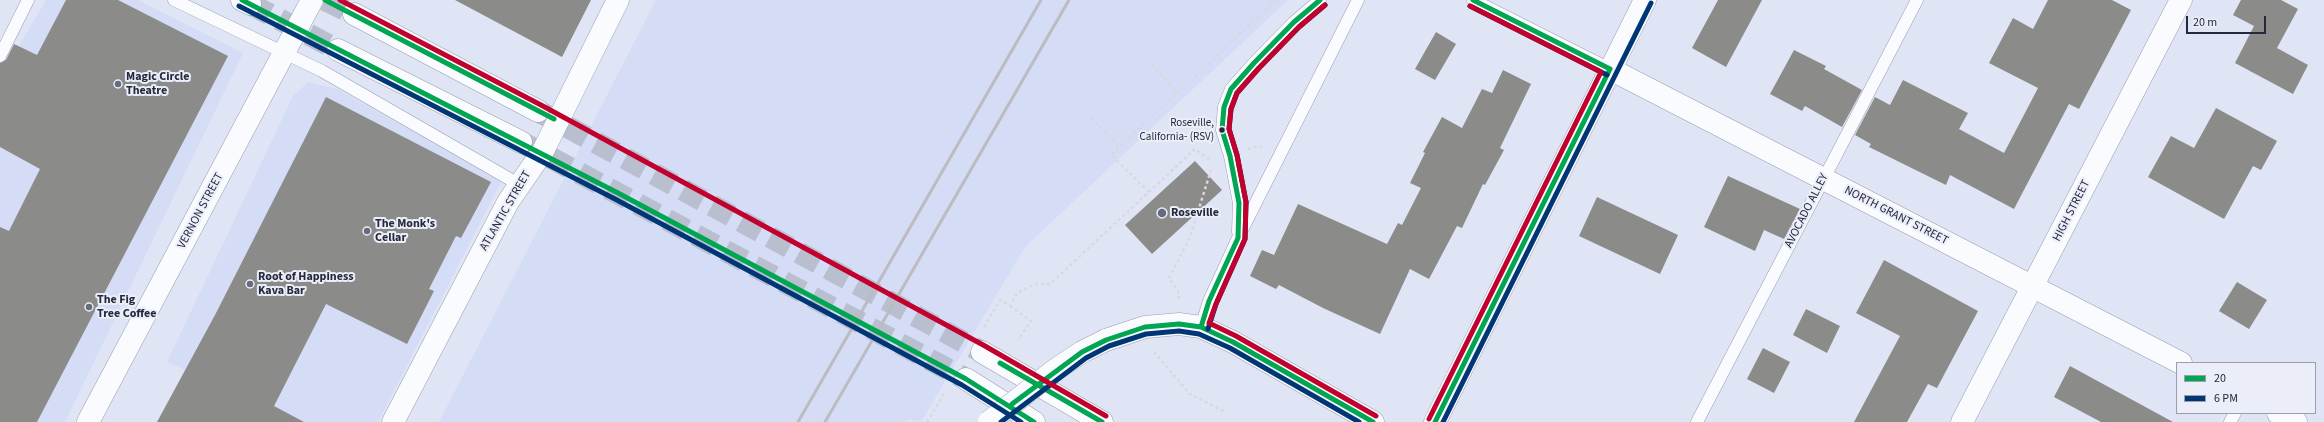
<!DOCTYPE html>
<style>
body{margin:0}
#map{position:relative;width:2324px;height:422px;overflow:hidden;background:#e0e5f5;font-family:"Source Sans 3",sans-serif}
canvas{display:block}
.legend{position:absolute;left:2176px;top:362px;width:140px;height:52px;box-sizing:border-box;background:#ebeef8;border:1px solid #9b9fad;margin:0;padding:5px 7px;list-style:none;font-size:12px;color:#24293c}
.legend li{display:flex;align-items:center;gap:8px;height:20px}
.legend b{width:20px;border:1px solid #9b9fad}
.scale{position:absolute;left:2186px;top:16px;width:80px;height:18px;box-sizing:border-box;border:2px solid #24293c;border-top:0;padding-left:5px;font-size:12px;line-height:14px;white-space:nowrap;color:#24293c;-webkit-text-stroke:3px #ebeef8;paint-order:stroke}
</style>
<div id="map">
<canvas width="2324" height="422"></canvas>
<ul class="legend">
<li><b style="height:5px;background:#00a651"></b>20</li>
<li><b style="height:5px;background:#003676"></b>6 PM</li>
</ul>
<div class="scale">20 m</div>
</div>
<script>
const g = document.querySelector('canvas').getContext('2d');
g.lineJoin = 'round';
function fill(path, color) { g.fillStyle = color; g.fill(path, 'evenodd'); }
const poly = rows => new Path2D(rows.map(r => 'M' + r).join(''));
function strokePath(path, color, width, dash) { g.strokeStyle = color; g.lineWidth = width; g.lineCap = dash ? 'butt' : 'round'; g.setLineDash(dash || []); g.stroke(path); }
function label(font, color, halo, rows, align = 'center') {
  g.font = font + ' "Source Sans 3",sans-serif'; g.lineWidth = 4; g.setLineDash([]); g.textBaseline = 'middle'; g.strokeStyle = halo; g.fillStyle = color; for (const [text, x, y, turn = 0] of rows) {
    g.save(); g.translate(x, y); g.rotate((+turn || 0) * Math.PI / 180); g.textAlign = isNaN(turn) ? turn : align; if (halo) g.strokeText(text, 0, 0); g.fillText(text, 0, 0); g.restore();
  }
}
fill(poly([
 [46,0,138,0,243,53,65,422,0,422,0,78],
 [656,0,1288,0,1025,247,921,422,909,420,905,422,439,422],
 [308,82,337,89,502,180,378,422,302,422,167,362,293,96]
]), '#d4dcf6');
fill(poly([
 [66,0,118,0,228,56,37,422,0,422,0,227,9,231,40,169,0,147,0,63,6,60,14,44,37,55],
 [455,0,591,0,562,57],
 [1718,0,1762,0,1726,67,1692,48],
 [2048,0,2112,0,2131,10,2079,109,2069,104,2014,209,1950,175,1946,185,1869,147,1871,144,1855,135,1875,97,1890,105,1903,80,1968,113,1959,129,2004,153,2038,88,1989,63,2013,18,2033,29],
 [2241,0,2281,0,2298,9,2277,48,2308,65,2293,94,2235,63,2254,26,2233,15],
 [1436,32,1456,44,1435,80,1415,69],
 [1794,50,1826,66,1824,69,1862,90,1842,127,1805,106,1802,111,1770,94],
 [1503,70,1531,84,1500,148,1504,150,1485,185,1483,184,1462,228,1457,226,1429,279,1410,269,1380,334,1323,308,1279,285,1276,289,1250,276,1262,250,1274,255,1298,204,1387,244,1398,223,1402,225,1421,188,1410,183,1425,153,1423,152,1442,117,1462,128,1482,89,1492,93],
 [326,97,491,182,461,238,456,236,429,289,434,291,407,344,326,304,274,406,304,422,157,422,215,315],
 [2216,108,2277,141,2261,170,2253,166,2224,219,2148,177,2171,136,2194,148],
 [1195,161,1222,190,1152,254,1125,225],
 [1728,176,1800,209,1784,239,1764,230,1755,251,1704,227],
 [1597,197,1678,235,1660,274,1579,236],
 [1884,260,1978,311,1937,388,1928,384,1907,422,1854,422,1900,336,1856,313],
 [2237,282,2267,300,2249,329,2219,311],
 [1806,309,1840,326,1827,353,1793,335],
 [1763,348,1790,362,1774,393,1747,379],
 [2070,366,2173,422,2101,422,2054,397]
]), '#8b8b89');
strokePath(poly([
 [325,0,354,14],
 [250,4,338,50],
 [538,111,982,352],
 [521,142,966,379]
]), '#babfd0', 22, [22, 11]);
const service = poly([
 [174,0,322,71,520,185],
 [1473,0,1610,69],
 [0,56,28,0],
 [1238,232,1239,203,1230,156,1222,130,1224,107,1231,89,1254,63,1294,22,1320,0],
 [1201,327,1209,301,1238,238,1358,0],
 [1697,422,1917,0],
 [2230,422,2235,413]
]);
const minor = poly([
 [1610,69,2181,363],
 [1106,340,1145,327,1179,324,1201,327,1233,342,1373,422],
 [2278,413,2296,422],
 [393,422,508,202,543,151,618,0],
 [1962,422,2181,0]
]);
const tertiary = poly([
 [88,422,312,0],
 [1435,422,1645,0]
]);
const secondary = poly([
 [242,0,250,4],
 [354,14,538,111],
 [338,50,521,142],
 [982,352,1102,422],
 [966,379,1034,422]
]);
strokePath(service, '#999ead', 13);
strokePath(minor, '#999ead', 23);
strokePath(tertiary, '#999ead', 23);
strokePath(secondary, '#999ead', 23);
strokePath(poly([
 [1152,65,1177,93],
 [1091,118,1120,147],
 [1248,149,1258,146,1262,147],
 [1149,192,1111,155,1276,0],
 [1179,299,1178,291,1169,278,1190,237,1211,170],
 [1010,306,1031,321,1018,340],
 [984,327,1000,300,1010,306,1017,293,1035,284,1050,284,1195,149,1209,159],
 [1154,352,1190,394,1227,413],
 [927,422,945,392]
]), '#d8d9de', 2.5, [3, 3]);
strokePath(service, '#fafbfe', 12);
strokePath(minor, '#fafbfe', 22);
strokePath(tertiary, '#fafbfe', 22);
strokePath(secondary, '#fafbfe', 22);
strokePath(poly([
 [798,422,1041,0],
 [825,422,1069,0]
]), '#bbbbc0', 3);
const minorBridge = poly([
 [989,422,1055,370,1082,352,1106,340]
]);
strokePath(minorBridge, '#999ead', 23, []);
strokePath(minorBridge, '#fafbfe', 22);
strokePath(poly([
 [242,0,618,193,966,379,1034,422],
 [325,0,554,119],
 [1201,327,1209,301,1238,238,1239,203,1230,156,1222,130,1224,107,1231,89,1254,63,1294,22,1320,0],
 [1000,363,1102,422],
 [1012,404,1082,352,1106,340,1145,327,1179,324,1201,327,1233,342,1373,422],
 [1435,422,1610,69,1473,0]
]), '#00a651', 5);
strokePath(poly([
 [239,6,615,199,962,385,1021,422],
 [1470,6,1607,75],
 [1208,329,1216,304,1245,239,1246,202,1237,155,1229,129,1231,109,1237,93,1259,68,1299,27,1325,5],
 [1001,422,1086,358,1109,346,1146,334,1179,331,1199,334,1230,348,1359,422],
 [1443,422,1651,3]
]), '#003676', 5);
strokePath(poly([
 [340,0,541,105,985,346,1106,416],
 [1325,5,1299,27,1259,68,1237,93,1231,109,1229,129,1237,155,1246,202,1245,239,1216,304,1209,323,1236,336,1376,416],
 [1429,419,1601,72,1470,6]
]), '#c2002e', 5);
for (const [x, y, r, color] of [
 [118,84,4,"#666b7d"],
 [1222,130,3.5,"#24293c"],
 [1162,213,5,"#666b7d"],
 [367,231,4,"#666b7d"],
 [250,284,4,"#666b7d"],
 [89,307,4,"#666b7d"]
]) { const dot = new Path2D(); dot.arc(x, y, r, 0, 2 * Math.PI); g.fillStyle = color; g.fill(dot); strokePath(dot, '#ebeef8', 1.5); }
label('11px', '#24293c', '#ebeef8', [
 ["Roseville,",1214,124],
 ["California- (RSV)",1214,138]
], 'right');
label('bold 12px', '#24293c', '#ebeef8', [
 ["Magic Circle",126,77],
 ["Theatre",126,91],
 ["Roseville",1171,213],
 ["The Monk's",375,224],
 ["Cellar",375,238],
 ["Root of Happiness",258,277],
 ["Kava Bar",258,291],
 ["The Fig",97,300],
 ["Tree Coffee",97,314]
], 'left');
label('12px', '#24293c', '#ebeef8', [
 ["VERNON STREET",201,211,-62],
 ["ATLANTIC STREET",506,211,-60],
 ["AVOCADO ALLEY",1807,211,-63],
 ["HIGH STREET",2072,211,-63],
 ["NORTH GRANT STREET",1896,216,27]
]);
</script>
